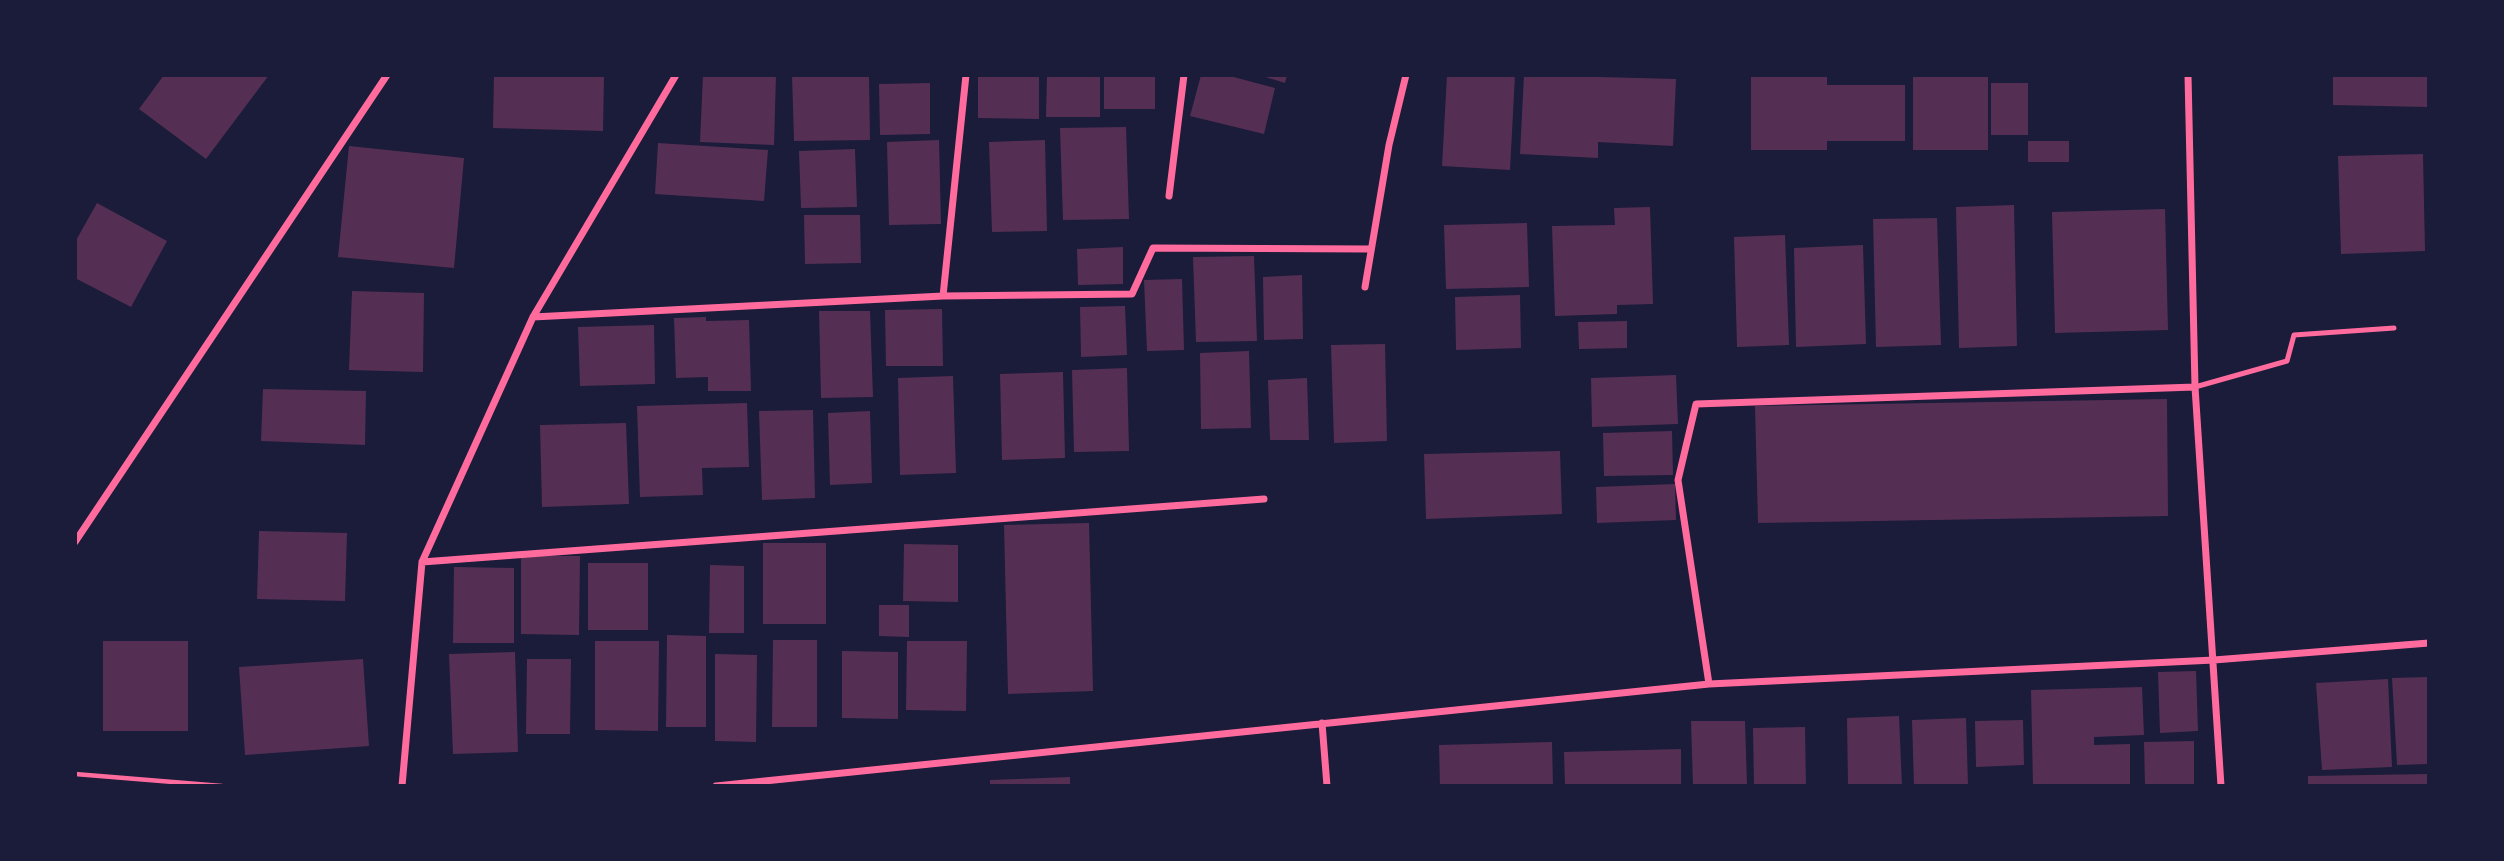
<!DOCTYPE html>
<style>
body{margin:0}
#map{position:relative;width:2504px;height:861px;overflow:hidden;background:#1b1b3a;font-family:"Open Sans",sans-serif}
canvas{display:block}
.frame{position:absolute;inset:0;border:77px solid #1b1b3a;pointer-events:none}
</style>
<div id="map">
<canvas width="2504" height="861"></canvas>
<div class="frame"></div>
</div>
<script>
const g = document.querySelector('canvas').getContext('2d');
g.lineJoin = 'round';
function fill(path, color) { g.fillStyle = color; g.fill(path, 'evenodd'); }
const poly = rows => new Path2D(rows.map(r => 'M' + r).join(''));
function strokePath(path, color, width, dash) { g.strokeStyle = color; g.lineWidth = width; g.lineCap = dash ? 'butt' : 'round'; g.setLineDash(dash || []); g.stroke(path); }
fill(poly([
 [164,75,269,75,206,159,139,109],
 [494,75,604,75,603,131,493,128],
 [703,75,776,75,774,145,700,142],
 [792,75,869,75,870,140,794,141],
 [978,75,1039,75,1039,119,978,118],
 [1047,75,1100,75,1100,117,1046,117],
 [1104,75,1155,75,1155,109,1104,109],
 [1201,75,1226,75,1275,88,1264,134,1190,116],
 [1259,75,1287,75,1285,83],
 [1447,75,1515,75,1510,170,1442,166],
 [1524,75,1676,79,1673,146,1598,142,1598,158,1520,154],
 [1751,75,1827,75,1827,85,1905,85,1905,141,1827,141,1827,150,1751,150],
 [1913,75,1988,75,1988,150,1913,150],
 [2333,75,2429,75,2429,107,2333,105],
 [930,83,930,134,880,135,879,84],
 [1991,83,2028,83,2028,135,1991,135],
 [1126,127,1129,219,1063,220,1060,128],
 [939,140,941,224,889,225,887,142],
 [1045,140,1047,231,992,232,989,142],
 [2028,141,2069,141,2069,162,2028,162],
 [658,143,768,150,764,201,655,194],
 [349,146,464,158,454,268,338,257],
 [855,149,857,207,801,208,799,151],
 [2423,154,2425,251,2341,254,2338,156],
 [97,203,167,241,131,307,75,278,75,242],
 [2014,205,2017,346,1959,348,1956,207],
 [1650,207,1653,304,1617,305,1617,314,1555,316,1552,226,1615,225,1614,208],
 [2165,209,2168,330,2055,333,2052,212],
 [804,215,860,215,861,263,805,264],
 [1937,218,1941,345,1876,347,1873,219],
 [1527,223,1529,287,1446,289,1444,225],
 [1785,235,1789,345,1737,347,1734,237],
 [1863,245,1866,344,1796,347,1794,248],
 [1123,247,1123,284,1078,285,1077,249],
 [1254,256,1257,341,1196,342,1193,257],
 [1302,275,1303,339,1264,340,1263,277],
 [1182,279,1184,350,1147,351,1144,280],
 [352,291,424,293,423,372,349,370],
 [1520,295,1521,348,1456,350,1455,297],
 [1125,306,1127,355,1081,357,1080,307],
 [942,309,943,366,886,366,885,310],
 [819,311,870,311,873,397,821,398],
 [706,317,706,321,749,320,751,391,708,391,708,377,676,378,674,318],
 [1627,321,1627,348,1579,349,1578,322],
 [654,325,655,384,580,386,578,327],
 [1385,344,1387,441,1334,443,1331,345],
 [1249,351,1251,428,1201,429,1200,353],
 [1127,368,1129,451,1074,452,1072,370],
 [1063,372,1065,458,1002,460,1000,374],
 [1676,375,1678,424,1592,427,1591,378],
 [953,376,956,473,900,475,898,378],
 [1307,378,1309,440,1270,440,1268,380],
 [263,389,366,391,365,445,261,441],
 [2167,399,2168,516,1758,523,1755,406],
 [747,403,749,467,702,468,703,495,640,497,637,406],
 [813,410,815,498,762,500,759,411],
 [870,411,872,483,830,485,828,413],
 [626,423,629,504,542,507,540,425],
 [1672,431,1673,475,1604,476,1603,433],
 [1560,451,1562,514,1426,519,1424,454],
 [1675,484,1676,520,1597,523,1596,487],
 [1089,523,1093,691,1008,694,1004,525],
 [259,531,347,533,345,601,257,599],
 [763,543,826,543,826,624,763,624],
 [904,544,958,545,958,602,903,601],
 [521,556,580,556,579,635,521,634],
 [588,563,648,563,648,630,588,630],
 [710,565,744,566,744,633,709,633],
 [454,567,514,568,514,643,453,643],
 [879,605,909,605,909,637,879,636],
 [667,635,706,636,706,727,666,727],
 [773,640,817,640,817,727,772,727],
 [103,641,188,641,188,731,103,731],
 [595,641,659,641,658,731,595,730],
 [907,641,967,641,966,711,906,710],
 [842,651,898,652,898,719,842,718],
 [515,652,518,752,453,754,449,654],
 [715,654,757,655,756,742,715,741],
 [363,659,369,746,245,755,239,667],
 [527,659,571,659,570,734,526,734],
 [2196,671,2198,731,2160,733,2158,672],
 [2429,677,2429,764,2397,765,2392,678],
 [2388,679,2392,767,2322,770,2316,683],
 [2142,687,2144,735,2094,737,2094,745,2130,744,2130,786,2033,786,2031,690],
 [1899,716,1902,786,1848,786,1847,718],
 [1966,718,1968,786,1914,786,1912,720],
 [2023,720,2024,765,1976,767,1975,721],
 [1691,721,1745,721,1747,786,1693,786],
 [1805,727,1806,786,1754,786,1753,728],
 [2194,741,2194,786,2145,786,2144,742],
 [1552,742,1553,786,1440,786,1439,745],
 [1681,749,1681,786,1565,786,1564,752],
 [2429,774,2429,786,2308,786,2308,776],
 [1070,777,1070,786,990,786,990,780]
]), '#542f53');
strokePath(poly([
 [75,774,222,786]
]), '#ff6b9d', 4.5);
strokePath(poly([
 [2195,387,2287,361,2294,335,2394,328]
]), '#ff6b9d', 5);
strokePath(poly([
 [2188,75,2195,387,2221,786],
 [1169,196,1184,75],
 [1365,287,1389,145,1406,75],
 [943,296,966,75],
 [533,317,943,296,1132,294,1153,248,1371,249],
 [75,542,387,75],
 [422,562,1264,499],
 [1709,684,1678,480,1696,404,2195,387],
 [1322,723,1327,786],
 [402,786,422,562,533,317,676,75],
 [716,786,1709,684,2214,660,2429,643]
]), '#ff6b9d', 7);
</script>
